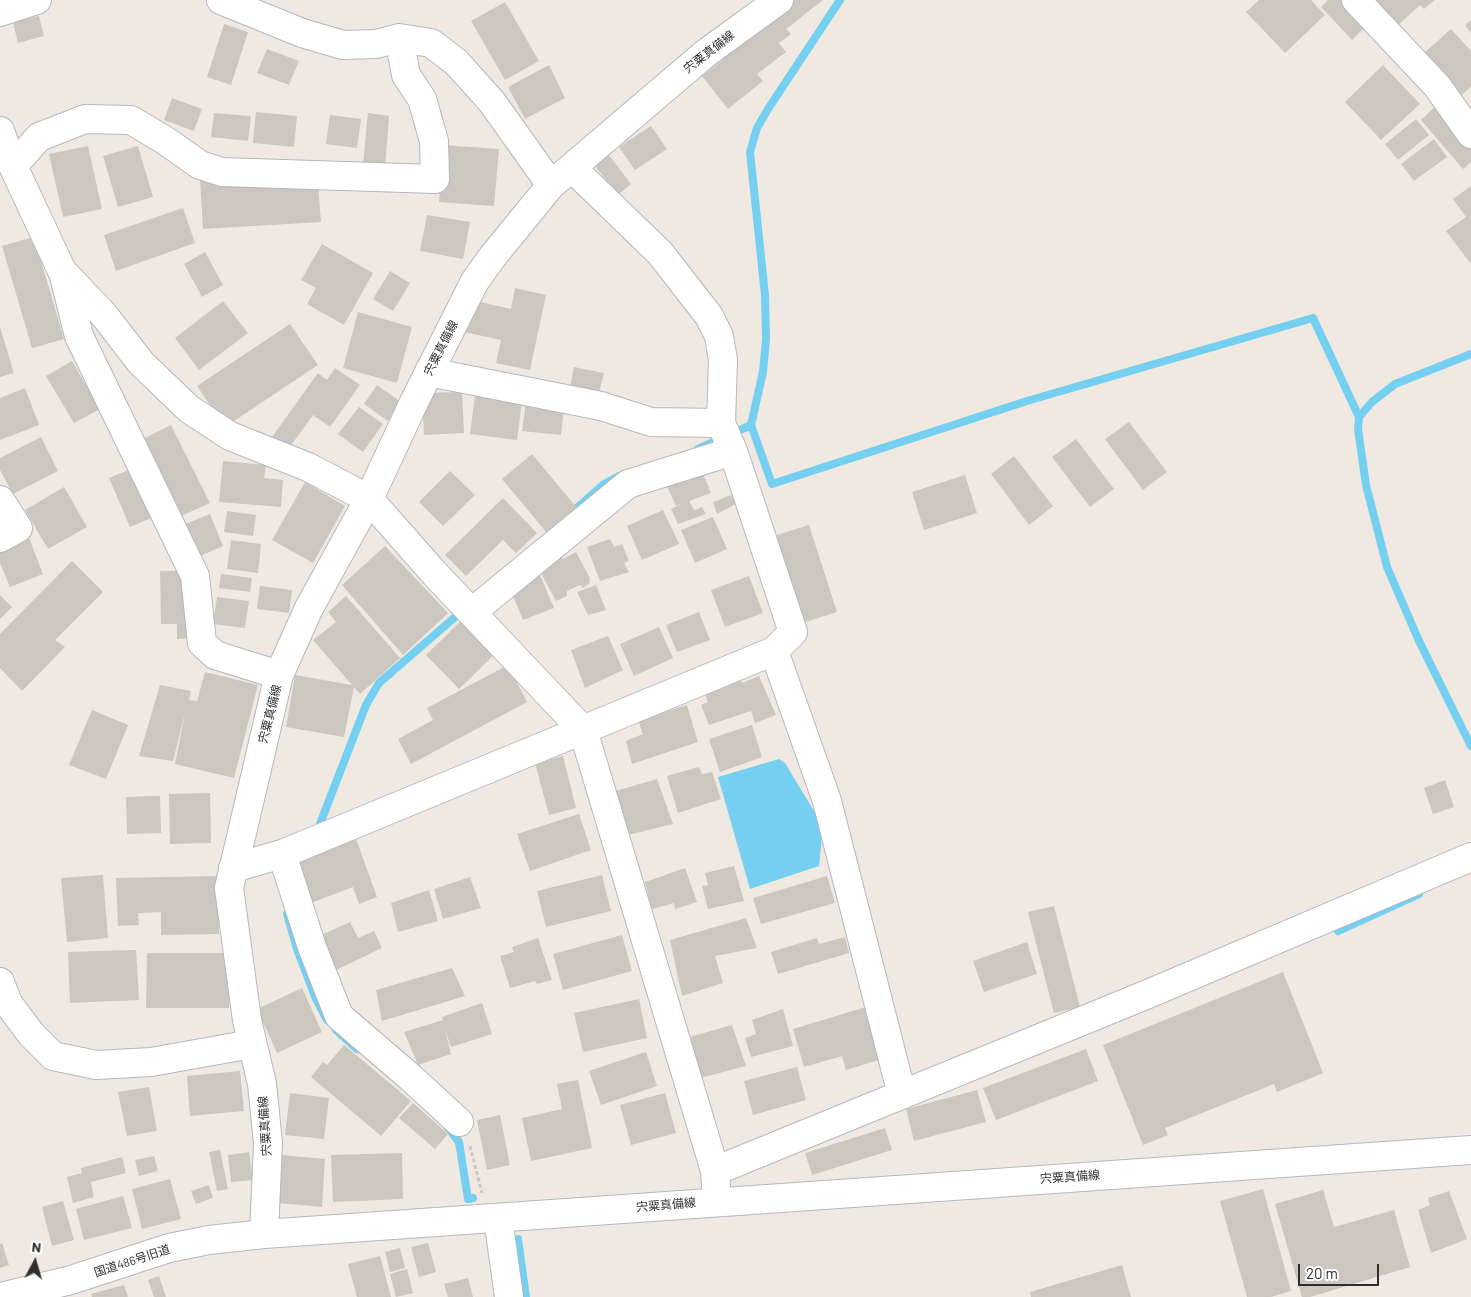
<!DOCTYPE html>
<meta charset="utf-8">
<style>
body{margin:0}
#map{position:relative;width:1471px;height:1297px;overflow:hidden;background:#efe9e1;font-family:Barlow,sans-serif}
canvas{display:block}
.north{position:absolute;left:10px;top:1237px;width:50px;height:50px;-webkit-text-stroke:4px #fff;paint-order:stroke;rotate:6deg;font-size:14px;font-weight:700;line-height:20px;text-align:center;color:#2e2e2e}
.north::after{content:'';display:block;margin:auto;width:18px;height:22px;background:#2e2e2e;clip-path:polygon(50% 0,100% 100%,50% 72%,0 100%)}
.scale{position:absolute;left:1298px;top:1264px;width:81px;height:22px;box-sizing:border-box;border:2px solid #2e2e2e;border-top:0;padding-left:6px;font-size:15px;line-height:18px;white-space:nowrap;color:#2e2e2e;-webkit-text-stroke:4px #fff;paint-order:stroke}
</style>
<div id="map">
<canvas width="1471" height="1297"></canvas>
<div class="north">N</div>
<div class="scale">20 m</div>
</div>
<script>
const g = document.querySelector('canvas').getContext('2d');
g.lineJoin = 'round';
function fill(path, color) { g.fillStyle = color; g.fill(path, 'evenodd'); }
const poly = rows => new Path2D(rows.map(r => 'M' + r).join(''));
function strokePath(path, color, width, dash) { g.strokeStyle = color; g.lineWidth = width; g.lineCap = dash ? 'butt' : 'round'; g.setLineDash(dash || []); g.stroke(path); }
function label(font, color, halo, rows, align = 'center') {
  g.font = font + ' Barlow,"Noto Sans JP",sans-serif'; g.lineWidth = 4; g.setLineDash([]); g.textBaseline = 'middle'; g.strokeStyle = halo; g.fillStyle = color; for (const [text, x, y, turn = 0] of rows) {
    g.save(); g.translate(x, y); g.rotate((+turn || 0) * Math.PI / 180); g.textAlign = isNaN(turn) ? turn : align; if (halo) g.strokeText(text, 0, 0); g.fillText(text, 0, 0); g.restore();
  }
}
fill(poly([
 [779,759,785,763,823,826,819,866,750,889,718,777]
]), '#75cff0');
strokePath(poly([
 [1471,354,1395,384,1372,402,1359,417,1358,429,1366,485,1387,567,1419,641,1471,746],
 [751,425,772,484,1027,401,1313,318,1359,417],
 [698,449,751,425,763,372,766,339,765,295,750,152,757,128,768,109,840,0],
 [568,516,604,484,619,476],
 [318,829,366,705,379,683,462,611],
 [287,914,297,949,316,999,327,1020],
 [1338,931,1419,894],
 [336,1030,357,1049],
 [447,1126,459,1142,468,1199,473,1198],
 [518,1239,526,1297]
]), '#75cff0', 8);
fill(poly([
 [785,0,823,0,786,29,791,34,779,43,786,52,757,74,763,81,728,109,702,76,724,59,718,52],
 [1259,0,1311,0,1325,15,1285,53,1246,12],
 [1328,0,1342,0,1366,26,1352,40,1321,7],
 [1372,0,1435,0,1424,9,1420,5,1396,27],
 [505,2,539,61,505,80,471,21],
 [39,16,44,36,18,43,13,22],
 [1471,20,1471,33,1465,25],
 [224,24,248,32,231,85,207,77],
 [1451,29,1471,51,1471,87,1460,96,1423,54],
 [267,49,299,61,289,85,257,73],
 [549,65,565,98,525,119,508,87],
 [1383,65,1420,104,1381,140,1345,102],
 [172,98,202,109,194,131,164,120],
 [1436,106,1471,147,1471,162,1463,169,1421,120],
 [256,112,297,116,294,147,253,143],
 [214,113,251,116,248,141,211,137],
 [368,113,389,116,385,167,363,165],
 [330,115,361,119,357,148,326,144],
 [1416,119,1429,135,1398,160,1385,144],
 [651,126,667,149,635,170,619,147],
 [1434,139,1447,157,1414,181,1401,164],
 [443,145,499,149,494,206,439,202],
 [88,146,102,209,63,217,49,154],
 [138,146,153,197,118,207,103,156],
 [609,155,631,184,618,195,595,166],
 [254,176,255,188,318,184,321,222,203,229,200,179],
 [1471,186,1471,264,1446,231,1466,217,1453,199],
 [183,208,195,243,116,271,104,235],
 [427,215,470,222,463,259,420,251],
 [34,237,64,339,32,348,2,246],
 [322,244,373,273,344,325,307,304,316,288,301,280],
 [205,252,223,285,202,297,184,264],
 [390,271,410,283,393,311,373,299],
 [515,288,546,295,530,370,496,363,501,340,464,332,471,300,511,309],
 [223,301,248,333,199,370,175,338],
 [358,312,412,327,397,383,343,368],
 [290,324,318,365,225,427,197,386],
 [0,327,14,373,0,377],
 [72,361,100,409,74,423,46,376],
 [574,367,604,373,599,393,570,388],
 [335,368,360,385,330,427,313,415,289,448,272,437,318,373,327,380],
 [377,385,401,402,388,421,364,404],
 [25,388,39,425,0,440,0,398],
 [462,392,464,433,424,435,422,393],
 [475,395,522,401,517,440,470,434],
 [526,402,564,407,561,435,522,431],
 [359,407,383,424,363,452,338,434],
 [1129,422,1167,472,1143,490,1105,439],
 [171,425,210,503,179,517,141,440],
 [41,437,58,471,13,494,0,470,0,458],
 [1076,439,1114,489,1090,507,1052,457],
 [532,454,577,508,547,533,502,479],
 [1014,456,1053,506,1029,525,991,474],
 [223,461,266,465,264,478,283,480,281,507,219,502],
 [136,467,156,516,130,527,109,478],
 [701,469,711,493,689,501,694,510,702,507,706,514,678,524,671,509,686,502,676,506,666,484],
 [450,471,475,495,443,526,419,502],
 [965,475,977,513,924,530,912,492],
 [305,482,345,506,313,563,272,540],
 [64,487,87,527,48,549,25,510],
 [731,495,736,504,717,514,713,502],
 [503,498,537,533,516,553,503,540,466,576,445,555],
 [663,510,679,544,642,560,627,526],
 [227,511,256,515,253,536,224,532],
 [210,514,223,546,196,558,183,525],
 [713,517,727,549,695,563,681,530],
 [809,525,837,612,802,623,774,536],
 [29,538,43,574,10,587,0,563,0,549],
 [610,539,614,547,622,544,629,561,624,563,629,572,600,581,587,547],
 [231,540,261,544,258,573,227,569],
 [385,546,448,613,403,655,342,585],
 [558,550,563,559,576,552,590,578,589,584,583,588,580,585,567,591,567,596,556,601,535,562],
 [72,561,103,592,55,640,65,647,22,691,0,668,0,634],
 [160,571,189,571,191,638,177,639,177,624,161,624],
 [221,574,252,578,250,592,219,588],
 [540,575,554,608,523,620,511,591,524,581],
 [749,576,763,613,725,627,711,590],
 [596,585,606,610,588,615,577,592],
 [260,586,292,590,289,613,257,609],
 [0,595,12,607,0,619],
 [346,596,400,658,360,694,354,687,344,737,286,727,295,675,352,685,313,640,336,622,328,612],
 [217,597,249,601,245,628,213,624],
 [699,612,710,640,677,652,666,625],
 [463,619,497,652,459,689,426,655],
 [659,627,673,658,634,676,620,644],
 [608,636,623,670,585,688,571,650],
 [508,665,527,702,411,764,398,739,433,720,427,708],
 [205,672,258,685,234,778,175,764,185,713,173,761,139,756,160,685,191,691,189,700,197,701],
 [740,676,742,683,759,676,776,715,755,723,751,711,709,725,701,705,708,702,704,691],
 [687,705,698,742,632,764,626,741,643,734,638,720],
 [92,710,128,725,106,779,69,765],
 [752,725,762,757,720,772,709,739],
 [563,756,576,808,549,815,535,763],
 [699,767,702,774,712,772,721,799,678,813,667,776],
 [657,779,673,824,624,836,612,792],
 [1445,780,1454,807,1433,814,1424,788],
 [210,793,211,843,170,844,169,794],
 [150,796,160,796,161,833,127,834,126,797],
 [579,814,591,850,530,871,517,834],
 [355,836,377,897,359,904,353,887,308,904,291,859],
 [734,866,744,901,708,909,702,886,708,885,705,873],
 [685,868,697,902,675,909,674,903,652,909,645,882],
 [103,875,108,938,67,942,61,878],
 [602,875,611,911,546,927,537,891],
 [217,876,219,934,161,935,161,912,138,913,139,925,118,926,116,878],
 [827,876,835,903,761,924,753,898],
 [470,877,481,908,443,919,434,889],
 [429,890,438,921,398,932,391,903],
 [1054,906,1080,1007,1054,1013,1028,912],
 [746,918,757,948,715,956,723,983,682,996,670,940],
 [350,922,358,938,374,931,382,948,334,971,317,937],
 [622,935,632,971,563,990,553,954],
 [845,937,849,953,778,974,771,952,817,938,819,944],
 [538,938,552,980,537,984,535,981,510,988,500,956,514,952,512,947],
 [1027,942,1037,974,984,992,973,961],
 [136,950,139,1000,70,1003,68,952],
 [147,953,230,953,229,1008,146,1008],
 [452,968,465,996,382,1021,376,990],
 [1283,972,1323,1073,1277,1092,1274,1084,1165,1128,1168,1135,1143,1145,1103,1045],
 [302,988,322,1032,277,1053,257,1009],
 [639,999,647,1038,583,1052,574,1013],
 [482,1003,492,1034,451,1047,445,1029,451,1054,418,1065,404,1032,443,1020,442,1017],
 [866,1007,882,1059,846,1070,842,1056,804,1067,793,1029],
 [783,1009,793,1046,751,1057,745,1038,756,1034,752,1020],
 [732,1025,746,1066,696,1079,686,1038],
 [344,1045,411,1101,381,1136,311,1077,323,1062,327,1065],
 [1086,1049,1098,1081,996,1120,983,1088],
 [646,1052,657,1086,601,1105,589,1071],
 [797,1067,806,1100,753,1115,744,1081],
 [240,1071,244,1111,190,1116,187,1076],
 [578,1080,592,1148,531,1161,522,1118,562,1109,557,1084],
 [149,1087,157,1131,127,1136,118,1092],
 [977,1090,986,1122,914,1141,906,1109],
 [290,1093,329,1098,324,1139,285,1135],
 [665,1093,676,1133,631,1145,620,1105],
 [413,1103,448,1134,435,1149,399,1118],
 [500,1115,510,1165,487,1170,477,1120],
 [885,1128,892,1150,812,1175,805,1153],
 [220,1150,228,1189,217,1191,209,1152],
 [249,1152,253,1180,231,1182,228,1155],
 [402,1153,403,1199,333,1202,331,1155],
 [282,1155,325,1159,322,1207,278,1203],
 [154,1156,158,1171,139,1176,135,1160],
 [122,1157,126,1173,91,1182,94,1197,73,1203,67,1177,82,1173,81,1168],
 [170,1179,181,1219,142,1229,132,1189],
 [209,1185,213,1198,196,1204,191,1191],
 [1263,1189,1291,1291,1271,1297,1247,1297,1220,1201],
 [1323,1190,1334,1227,1394,1210,1410,1267,1310,1297,1302,1297,1275,1204],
 [1449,1191,1467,1239,1431,1253,1418,1210,1430,1205,1428,1198],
 [123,1196,132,1228,84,1240,76,1209],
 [63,1201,74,1240,52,1246,42,1207],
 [2,1243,9,1265,0,1268,0,1244],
 [428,1243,436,1272,419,1277,411,1247],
 [400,1248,405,1268,390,1272,385,1252],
 [380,1256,391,1297,357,1297,348,1264],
 [1122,1265,1131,1297,1031,1297,1030,1292],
 [407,1269,413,1293,396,1297,390,1274],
 [159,1276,166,1297,154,1297,148,1280],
 [468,1278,473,1297,448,1297,444,1284],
 [124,1285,128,1297,92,1297,91,1294]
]), '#cbc7bf');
const minor = poly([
 [221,0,302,33,343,45,376,44,399,38,431,43,456,62,492,102,551,185],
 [1356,0,1437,86,1471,134],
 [0,12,37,0],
 [0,131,13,166,62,271,104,315,141,363,189,409,230,436,308,467,369,499,435,574,583,730,715,1171,717,1201],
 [13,166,39,137,85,119,131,120,166,141,200,165,222,172,435,179,434,141,422,99,406,75,399,38],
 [572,168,660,253,709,316,719,336,723,360,721,423],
 [63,272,79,336,195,576,202,643,215,655,279,675],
 [0,500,18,528,0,538],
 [472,612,628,484,733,451],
 [774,651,827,801,902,1095],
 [282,854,312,947,339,1016,410,1077,459,1122],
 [233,868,282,854,774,651,793,632,733,451,721,423,651,422,601,406,429,372],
 [0,982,8,1003,31,1034,53,1056,96,1065,151,1062,252,1044],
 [715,1171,1148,994,1471,857],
 [498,1218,509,1297]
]);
const tertiary = poly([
 [1,1297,71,1280,169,1248,209,1240,264,1234]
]);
const secondary = poly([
 [779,0,706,53,551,185,493,256,475,281,414,402,369,499,309,608,279,675,229,888,247,1020,262,1084,268,1143,264,1234,1471,1150]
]);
strokePath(minor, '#b4b7c1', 30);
strokePath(tertiary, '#b4b7c1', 30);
strokePath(secondary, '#b4b7c1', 30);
strokePath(poly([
 [470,1146,482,1193]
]), '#c9c9c9', 3, [4, 2.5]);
strokePath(minor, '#fff', 28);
strokePath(tertiary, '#fff', 28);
strokePath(secondary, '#fff', 28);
label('12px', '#2e2e2e', '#fff', [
 ["宍粟真備線",709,52,-38],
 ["宍粟真備線",441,348,-63],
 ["宍粟真備線",270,714,-76],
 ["宍粟真備線",265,1126,-94],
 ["宍粟真備線",1070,1177,-4],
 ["宍粟真備線",666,1205,-5],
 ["国道486号旧道",132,1261,-18]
]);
</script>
